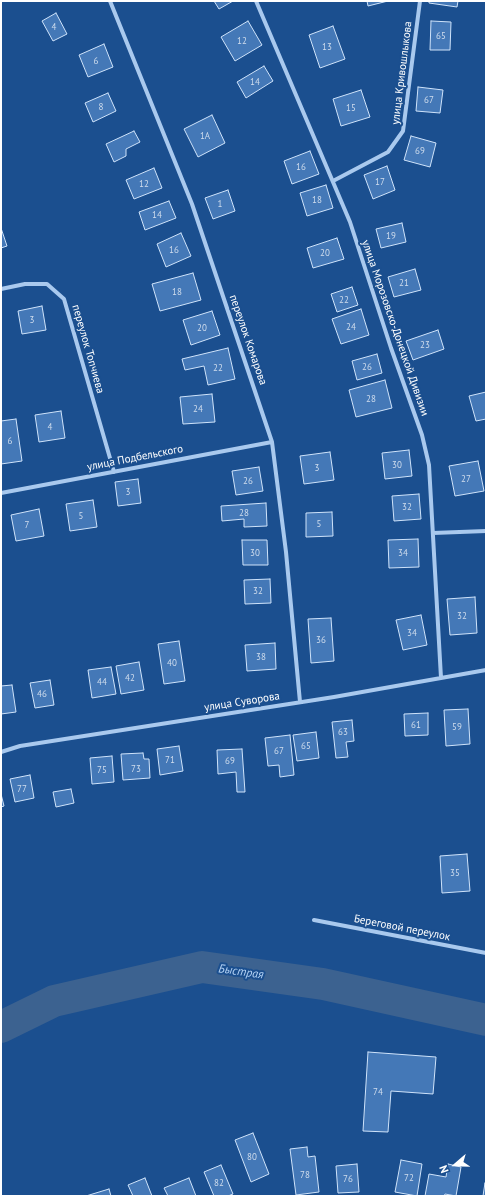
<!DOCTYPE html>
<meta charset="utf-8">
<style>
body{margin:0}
#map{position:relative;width:487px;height:1197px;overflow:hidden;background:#1b4f8f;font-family:"PT Sans",sans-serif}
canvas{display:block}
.frame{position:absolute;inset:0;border:2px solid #fff;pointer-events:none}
.north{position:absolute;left:435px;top:1145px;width:40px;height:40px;-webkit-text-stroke:3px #1b4f8f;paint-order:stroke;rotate:250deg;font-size:11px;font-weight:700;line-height:16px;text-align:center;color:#fff}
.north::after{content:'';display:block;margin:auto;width:14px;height:18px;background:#fff;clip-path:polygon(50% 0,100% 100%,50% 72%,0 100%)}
</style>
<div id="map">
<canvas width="487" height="1197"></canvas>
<div class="frame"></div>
<div class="north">N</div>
</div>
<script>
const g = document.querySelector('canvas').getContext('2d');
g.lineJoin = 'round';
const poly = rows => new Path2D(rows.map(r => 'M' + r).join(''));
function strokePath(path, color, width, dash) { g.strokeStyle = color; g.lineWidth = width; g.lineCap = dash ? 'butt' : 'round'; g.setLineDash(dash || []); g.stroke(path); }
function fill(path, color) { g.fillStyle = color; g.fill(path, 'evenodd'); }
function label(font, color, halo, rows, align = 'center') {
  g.font = font + ' "PT Sans",sans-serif'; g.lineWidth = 4; g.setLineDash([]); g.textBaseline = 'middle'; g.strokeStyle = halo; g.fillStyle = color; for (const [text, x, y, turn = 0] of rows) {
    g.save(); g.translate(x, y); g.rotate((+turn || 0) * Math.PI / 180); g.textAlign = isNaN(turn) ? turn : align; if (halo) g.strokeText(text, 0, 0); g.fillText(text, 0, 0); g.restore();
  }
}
strokePath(poly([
 [1,1027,54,1001,202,967,323,984,486,1020]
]), '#3c6290', 32);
const building = poly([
 [214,1,233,1,219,9,214,1],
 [367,1,388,1,368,6,367,1],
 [429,1,458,1,457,7,429,3,429,1],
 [56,13,67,34,53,41,42,21,56,13],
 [248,21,262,45,235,61,221,37,248,21],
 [431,21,451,22,450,50,430,50,431,21],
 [333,26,345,59,320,68,309,35,333,26],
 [104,44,113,67,88,77,79,55,104,44],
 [264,66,273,81,246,98,237,82,264,66],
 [418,87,443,90,440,113,416,111,418,87],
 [361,90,370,117,341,126,333,99,361,90],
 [108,93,116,111,93,122,85,103,108,93],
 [212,115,225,143,198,157,184,129,212,115],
 [134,131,140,142,126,149,126,156,114,162,106,144,134,131],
 [411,136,436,143,430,167,404,160,411,136],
 [310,151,319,174,292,184,284,161,310,151],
 [387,166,395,190,373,199,364,175,387,166],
 [154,168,162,188,134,199,126,180,154,168],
 [326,185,333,208,307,216,300,193,326,185],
 [228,190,235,211,213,219,205,198,228,190],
 [169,201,176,218,145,230,139,212,169,201],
 [402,223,406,242,381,248,376,229,402,223],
 [1,228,7,246,1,248,1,228],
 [181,233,191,256,166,267,157,244,181,233],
 [337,238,344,259,313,268,307,248,337,238],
 [415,269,421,290,394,297,388,277,415,269],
 [193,273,201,300,160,311,152,284,193,273],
 [352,287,358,305,337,312,331,294,352,287],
 [42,306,46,330,22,334,18,311,42,306],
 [361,309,369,335,341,344,332,319,361,309],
 [212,311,220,335,191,345,183,320,212,311],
 [438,330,444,349,413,360,406,341,438,330],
 [228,348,235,379,208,385,204,366,185,370,182,359,228,348],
 [377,354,382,373,357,380,352,361,377,354],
 [385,380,392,408,356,417,349,390,385,380],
 [486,392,486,419,476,421,469,396,486,392],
 [212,394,215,422,183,424,180,397,212,394],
 [61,411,65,438,39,442,35,415,61,411],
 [16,419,22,461,1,464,1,421,16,419],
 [409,450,412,476,385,479,382,453,409,450],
 [330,452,334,480,304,484,300,456,330,452],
 [478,461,484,491,455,496,449,466,478,461],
 [259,467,263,491,236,495,232,471,259,467],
 [138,479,141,503,118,506,115,482,138,479],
 [419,494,421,519,394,521,392,496,419,494],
 [93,500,97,527,70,531,66,504,93,500],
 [266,503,267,526,244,527,244,519,222,521,221,506,266,503],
 [39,509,44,536,16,541,11,515,39,509],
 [332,512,333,536,306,537,306,513,332,512],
 [418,539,419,567,389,568,388,540,418,539],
 [242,540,267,540,268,565,243,565,242,540],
 [270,579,271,603,245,604,244,580,270,579],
 [475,597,477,633,450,635,447,599,475,597],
 [421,615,427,645,403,650,396,620,421,615],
 [331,618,334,661,311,663,308,619,331,618],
 [179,641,185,681,164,684,158,644,179,641],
 [275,643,276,669,247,671,245,645,275,643],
 [139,662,144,690,121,694,116,666,139,662],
 [111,667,116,694,92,698,88,670,111,667],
 [50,680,54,705,35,708,30,683,50,680],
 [12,685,16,712,1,714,1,686,12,685],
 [468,709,470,744,446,746,444,710,468,709],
 [428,713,428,735,405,736,404,714,428,713],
 [352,720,354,741,346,742,348,757,336,758,332,722,352,720],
 [316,732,319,758,297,761,293,735,316,732],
 [290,735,294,775,280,777,279,765,268,766,265,738,290,735],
 [179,746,183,771,160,775,157,749,179,746],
 [242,749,245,792,237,792,236,772,218,774,217,750,242,749],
 [143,753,144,759,149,759,150,778,123,780,121,754,143,753],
 [112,756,114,782,92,784,90,758,112,756],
 [30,775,34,798,15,802,10,779,30,775],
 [71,789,74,803,56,807,53,792,71,789],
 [1,794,4,806,1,807,1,794],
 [467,854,470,891,442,893,440,856,467,854],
 [368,1052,436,1057,433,1094,391,1091,388,1132,363,1131,368,1052],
 [253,1133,269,1174,251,1182,235,1140,253,1133],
 [307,1147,308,1157,315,1156,319,1192,296,1195,290,1149,307,1147],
 [401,1160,422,1164,417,1196,395,1192,401,1160],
 [357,1164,359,1192,338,1193,336,1166,357,1164],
 [448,1164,461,1167,456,1196,445,1194,444,1196,425,1196,429,1174,446,1177,448,1164],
 [221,1165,233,1194,228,1196,214,1196,204,1172,221,1165],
 [145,1178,152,1196,133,1196,128,1185,145,1178],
 [189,1178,196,1196,168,1196,164,1188,189,1178],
 [485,1183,486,1196,483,1196,485,1183],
 [109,1189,111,1196,86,1196,109,1189]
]);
fill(building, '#4478b7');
strokePath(building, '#cfe3fa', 1);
strokePath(poly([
 [110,1,192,204,272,442,286,552,300,702],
 [256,1,350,222,391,348,422,435,429,465,441,678],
 [333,181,388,152,403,131,420,1],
 [1,289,25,284,47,284,64,299,114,472],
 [1,493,272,442],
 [433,533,486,531],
 [1,752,20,746,334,697,486,670],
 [314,920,486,953]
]), '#a9c9ee', 4);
label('9px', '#d0dded', null, [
 ["4",54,27],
 ["65",441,36],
 ["12",242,41],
 ["13",327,47],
 ["6",96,61],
 ["14",255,82],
 ["67",429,100],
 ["8",101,107],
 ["15",351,108],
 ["1А",205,136],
 ["69",420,151],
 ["16",301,167],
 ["17",380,182],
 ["12",144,184],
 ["18",317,200],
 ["1",220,204],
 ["14",157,215],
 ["19",391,236],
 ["16",174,250],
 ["20",325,253],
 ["21",404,283],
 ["18",177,292],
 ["22",344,300],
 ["3",32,320],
 ["24",351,327],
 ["20",202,328],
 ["23",425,345],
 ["26",367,367],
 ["22",218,368],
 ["28",371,399],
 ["24",198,409],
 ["4",50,427],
 ["6",10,441],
 ["30",397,465],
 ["3",317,468],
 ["27",466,479],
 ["26",248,481],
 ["3",128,492],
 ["32",407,507],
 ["28",244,513],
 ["5",81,516],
 ["5",319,524],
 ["7",27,525],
 ["30",255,553],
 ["34",403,553],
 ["32",258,591],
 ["32",462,616],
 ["34",412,633],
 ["36",321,640],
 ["38",261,657],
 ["40",172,663],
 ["42",130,678],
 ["44",102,682],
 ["46",42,694],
 ["61",416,725],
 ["59",457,727],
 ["63",343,732],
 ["65",306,746],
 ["67",279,751],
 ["71",170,760],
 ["69",230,761],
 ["73",136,769],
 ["75",102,770],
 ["77",22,789],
 ["35",455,873],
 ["74",378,1092],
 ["80",252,1157],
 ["78",305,1175],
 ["72",409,1178],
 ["76",348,1179],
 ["82",219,1183]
]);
label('11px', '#fff', '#1b4f8f', [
 ["улица Кривошлыкова",402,73,-83],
 ["улица Морозовско-Донецкой Дивизии",395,328,71],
 ["переулок Комарова",248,340,71],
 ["переулок Топчиева",88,349,74],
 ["улица Подбельского",135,458,-11],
 ["улица Суворова",242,702,-9],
 ["Береговой переулок",402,928,11]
]);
label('italic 12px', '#b5d3f5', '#1b4f8f', [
 ["Быстрая",241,972,8]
]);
</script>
